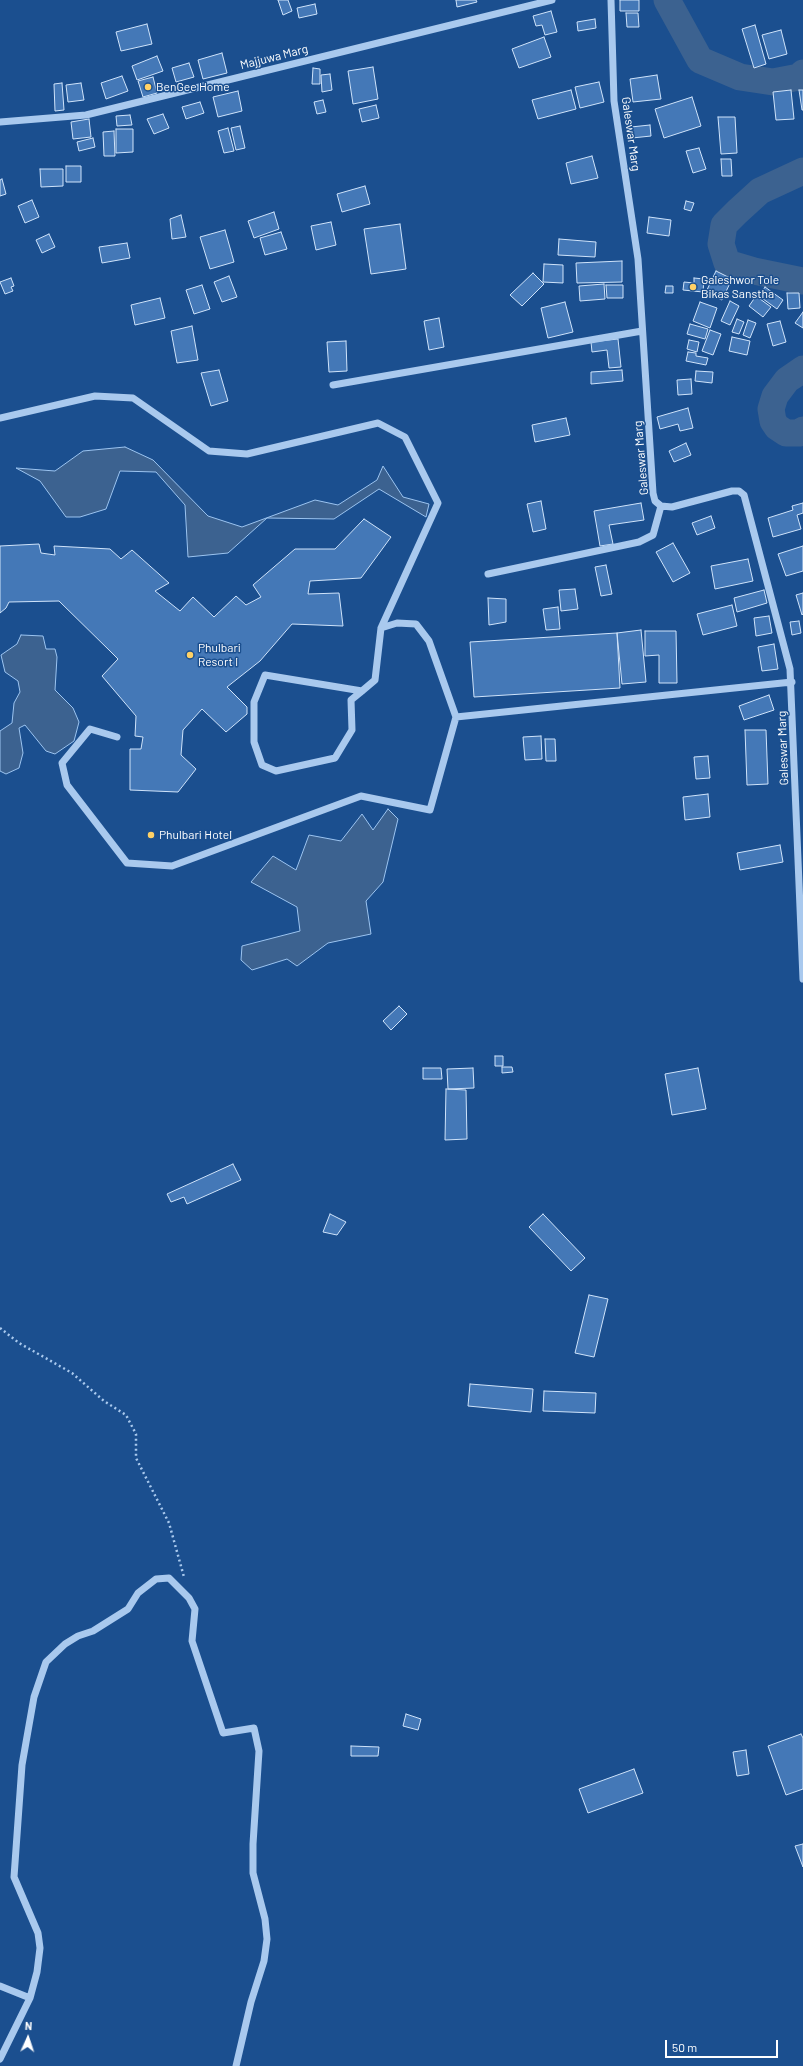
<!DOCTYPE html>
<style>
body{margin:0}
#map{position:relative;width:803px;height:2066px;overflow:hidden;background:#1b4f8f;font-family:Barlow,sans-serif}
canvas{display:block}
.north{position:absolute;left:8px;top:2018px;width:40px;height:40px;-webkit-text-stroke:3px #1b4f8f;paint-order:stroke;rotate:3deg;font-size:11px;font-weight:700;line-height:16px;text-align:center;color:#fff}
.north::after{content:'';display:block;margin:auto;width:14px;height:18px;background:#fff;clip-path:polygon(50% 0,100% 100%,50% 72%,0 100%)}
.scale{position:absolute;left:665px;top:2040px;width:113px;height:18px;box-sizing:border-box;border:2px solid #fff;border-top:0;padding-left:5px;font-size:12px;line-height:14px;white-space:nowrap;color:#fff;-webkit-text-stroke:3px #1b4f8f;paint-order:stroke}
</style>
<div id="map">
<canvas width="803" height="2066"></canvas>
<div class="north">N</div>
<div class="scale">50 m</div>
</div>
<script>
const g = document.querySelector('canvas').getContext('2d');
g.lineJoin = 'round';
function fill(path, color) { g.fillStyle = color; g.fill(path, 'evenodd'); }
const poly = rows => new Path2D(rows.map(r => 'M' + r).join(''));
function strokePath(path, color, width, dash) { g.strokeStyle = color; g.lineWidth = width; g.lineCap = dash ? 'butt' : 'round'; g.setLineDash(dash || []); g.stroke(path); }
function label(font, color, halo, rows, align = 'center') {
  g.font = font + ' Barlow,sans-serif'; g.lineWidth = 3; g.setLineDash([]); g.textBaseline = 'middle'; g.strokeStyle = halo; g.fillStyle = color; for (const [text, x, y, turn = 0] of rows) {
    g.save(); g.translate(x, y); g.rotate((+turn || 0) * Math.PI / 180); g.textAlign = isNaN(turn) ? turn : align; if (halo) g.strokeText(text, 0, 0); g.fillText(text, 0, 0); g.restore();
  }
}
const water = poly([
 [125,447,153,460,208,516,242,527,315,500,338,505,377,480,383,466,403,497,429,504,426,517,379,489,334,519,267,518,228,553,188,557,185,505,156,472,120,471,106,509,80,517,66,517,40,481,16,468,55,471,83,451,125,447],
 [21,635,43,636,46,649,55,649,57,657,55,690,73,708,79,722,74,741,55,754,46,751,25,725,19,728,23,753,19,768,6,774,0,771,0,731,12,723,14,703,20,692,18,681,5,672,1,655,17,644,21,635],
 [388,809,398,819,383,882,366,901,371,934,328,943,297,966,287,959,252,970,241,960,242,946,300,931,297,907,251,882,273,856,296,870,309,835,341,841,362,814,373,830,388,809]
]);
fill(water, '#3c6290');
strokePath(water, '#9cc4f0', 1);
strokePath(poly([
 [667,0,700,60,740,77,773,82,799,77,803,73],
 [803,171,760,191,737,212,724,225,721,244,727,263,754,271,803,281],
 [803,369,787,380,775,396,771,409,773,421,777,427,786,433,799,433,803,430]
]), '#3c6290', 27);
const building = poly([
 [278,0,288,0,292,11,283,15,278,0],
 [456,0,476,0,477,2,457,7,456,0],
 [620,0,639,0,639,11,620,11,620,0],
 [315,4,317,14,299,18,297,8,315,4],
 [551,11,557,32,545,35,542,25,536,26,533,16,551,11],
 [626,13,638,13,639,27,627,27,626,13],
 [595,19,596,28,578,31,577,22,595,19],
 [147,24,152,44,121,51,116,32,147,24],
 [755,25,766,64,754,68,742,29,755,25],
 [781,30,787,54,769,59,762,35,781,30],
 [544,37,551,57,519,68,512,49,544,37],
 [222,53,227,73,203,79,198,60,222,53],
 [157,56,163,71,137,80,132,66,157,56],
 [189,63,194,77,176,82,172,68,189,63],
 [373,67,378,99,353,104,348,71,373,67],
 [313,68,320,69,320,84,312,84,313,68],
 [330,74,332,90,322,92,321,75,330,74],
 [657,75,661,99,633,102,630,79,657,75],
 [122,76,128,91,106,99,101,83,122,76],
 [153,77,157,93,143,97,138,81,153,77],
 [599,82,604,102,580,108,575,87,599,82],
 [62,83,64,110,55,111,54,84,62,83],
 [81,83,84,100,68,102,66,85,81,83],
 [571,90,576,109,538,119,532,100,571,90],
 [791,90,794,119,776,120,773,92,791,90],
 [799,90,803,90,803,110,802,110,799,90],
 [238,91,242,111,218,117,213,97,238,91],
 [692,97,701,126,664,138,655,109,692,97],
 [323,100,326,112,317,114,314,102,323,100],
 [200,102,204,113,186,119,182,107,200,102],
 [376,105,379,118,362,122,359,109,376,105],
 [163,114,169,128,154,134,147,119,163,114],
 [130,115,132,125,117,126,116,116,130,115],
 [718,117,735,117,737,153,721,154,718,117],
 [89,119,91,137,73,139,71,122,89,119],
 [650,125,651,136,632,138,631,127,650,125],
 [240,126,245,148,236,150,231,128,240,126],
 [228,128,234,151,224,153,218,131,228,128],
 [116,129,133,129,133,152,116,153,116,129],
 [114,131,115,156,104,156,103,132,114,131],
 [93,138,95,147,79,151,77,142,93,138],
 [699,148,706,169,693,173,686,151,699,148],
 [592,156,598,178,571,184,566,163,592,156],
 [721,159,731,159,732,176,722,176,721,159],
 [66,166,81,166,81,182,66,182,66,166],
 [40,169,63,169,63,186,41,187,40,169],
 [2,179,6,194,0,196,0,180,2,179],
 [365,186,370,204,342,212,337,194,365,186],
 [32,200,39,217,25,223,18,206,32,200],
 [686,201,694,203,691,211,684,209,686,201],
 [274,212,279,229,254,238,248,221,274,212],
 [181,215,186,237,172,239,170,219,181,215],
 [649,217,671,220,669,236,647,233,649,217],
 [331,222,336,245,316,250,311,226,331,222],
 [400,224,406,269,371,274,364,229,400,224],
 [225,230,234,262,210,269,200,237,225,230],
 [281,232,287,249,265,255,260,238,281,232],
 [49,234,55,247,42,253,36,240,49,234],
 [559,239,596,242,595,257,558,255,559,239],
 [127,243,130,258,102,263,99,247,127,243],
 [622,261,622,282,577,283,576,263,622,261],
 [544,264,563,265,563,283,543,282,544,264],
 [716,271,732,279,722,300,706,292,716,271],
 [533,273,544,284,522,306,510,295,533,273],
 [229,276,237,297,222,302,214,282,229,276],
 [11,278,14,286,11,287,13,291,5,294,0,282,11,278],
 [694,278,704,279,703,292,683,290,684,282,694,283,694,278],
 [604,284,605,299,580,301,579,286,604,284],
 [202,285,210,309,194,314,186,290,202,285],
 [606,285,623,285,623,298,607,298,606,285],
 [666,286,673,286,673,293,665,293,666,286],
 [765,287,783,300,777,309,759,296,765,287],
 [787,293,799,293,800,308,788,309,787,293],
 [756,296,771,307,763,317,749,306,756,296],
 [160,298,165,318,135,325,131,305,160,298],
 [730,301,739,306,730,325,721,321,730,301],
 [565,302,573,332,548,338,541,308,565,302],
 [700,302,717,308,710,328,693,321,700,302],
 [803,312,803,328,795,323,803,312],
 [439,318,444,347,429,350,424,321,439,318],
 [737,319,744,322,739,334,732,332,737,319],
 [748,320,756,323,750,338,743,335,748,320],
 [780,321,786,342,773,346,767,324,780,321],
 [690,324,708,329,705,339,687,334,690,324],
 [192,326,198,360,177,363,171,331,192,326],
 [710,330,721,334,713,355,702,351,710,330],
 [732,337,750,341,747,355,729,351,732,337],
 [618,339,621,367,609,368,607,350,592,352,591,342,618,339],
 [689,340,699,342,697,352,687,349,689,340],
 [346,341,347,371,329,372,327,342,346,341],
 [688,352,696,353,696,356,708,358,706,365,686,361,688,352],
 [219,370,228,401,211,406,201,373,219,370],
 [622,370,623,381,591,384,591,372,622,370],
 [696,371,713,372,712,383,695,381,696,371],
 [691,379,692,394,678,395,677,380,691,379],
 [688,408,693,428,680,431,678,424,660,429,657,417,688,408],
 [566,418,570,435,535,442,532,425,566,418],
 [686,443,691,455,674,462,669,451,686,443],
 [541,501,546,529,533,532,527,504,541,501],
 [641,503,644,520,609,525,613,544,600,546,594,511,641,503],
 [803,503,803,513,797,515,801,529,773,537,768,518,793,510,792,506,803,503],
 [711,516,715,528,697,535,692,523,711,516],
 [364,519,391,537,361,578,310,581,308,594,339,593,343,626,292,624,260,661,227,687,247,707,247,714,226,732,202,709,183,730,181,755,196,769,178,792,130,790,130,749,141,749,143,737,135,736,136,716,102,676,118,659,110,651,59,601,9,602,6,608,0,613,0,546,39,544,41,553,55,555,54,546,110,549,121,559,132,550,169,583,155,591,180,611,193,597,214,617,236,596,246,605,261,597,253,585,295,549,335,549,364,519],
 [673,543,690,573,673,582,656,552,673,543],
 [803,546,803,571,786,576,778,554,803,546],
 [748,559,753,581,715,589,711,566,748,559],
 [606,565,612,594,601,596,595,567,606,565],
 [575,589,578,609,561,611,559,590,575,589],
 [764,590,767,603,737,612,734,598,764,590],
 [803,593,803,614,802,615,796,595,803,593],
 [488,598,506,599,506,622,489,625,488,598],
 [732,605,737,626,703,635,697,614,732,605],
 [558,607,560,629,546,630,543,609,558,607],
 [769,616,772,633,756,636,754,618,769,616],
 [799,621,801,633,792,635,790,622,799,621],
 [641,630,646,682,622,684,617,633,641,630],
 [645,631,676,631,677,683,659,683,659,655,645,656,645,631],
 [617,633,620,688,474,697,470,642,617,633],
 [774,644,778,669,762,671,758,647,774,644],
 [769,695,774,710,744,720,739,706,769,695],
 [745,730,766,730,768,784,747,785,745,730],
 [541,736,542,759,525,760,523,737,541,736],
 [545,739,555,739,556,761,546,761,545,739],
 [708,756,710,778,696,779,694,757,708,756],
 [708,794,710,817,685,820,683,797,708,794],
 [780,845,783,862,740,870,737,853,780,845],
 [399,1006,407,1014,391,1030,383,1021,399,1006],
 [495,1056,503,1056,503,1066,495,1066,495,1056],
 [502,1067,512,1067,513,1072,502,1073,502,1067],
 [423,1068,441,1068,442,1079,423,1079,423,1068],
 [473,1068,474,1088,448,1089,447,1069,473,1068],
 [698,1068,706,1109,672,1115,665,1074,698,1068],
 [446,1089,466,1090,467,1139,445,1140,446,1089],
 [233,1164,241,1180,187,1204,184,1197,171,1202,167,1194,233,1164],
 [330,1214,346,1222,337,1235,323,1232,330,1214],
 [543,1214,585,1258,571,1271,529,1227,543,1214],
 [589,1295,608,1299,594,1357,575,1353,589,1295],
 [470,1384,533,1389,531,1412,468,1406,470,1384],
 [544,1391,596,1393,595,1413,543,1411,544,1391],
 [406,1714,421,1719,418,1730,403,1726,406,1714],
 [801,1734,803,1738,803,1789,786,1795,768,1746,801,1734],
 [351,1746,379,1747,378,1756,351,1756,351,1746],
 [746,1750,749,1774,737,1776,733,1752,746,1750],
 [634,1769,643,1793,588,1813,579,1789,634,1769],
 [803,1844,803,1867,795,1846,803,1844]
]);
fill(building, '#4478b7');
strokePath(building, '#cfe3fa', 1);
strokePath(poly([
 [0,1328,19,1343,72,1373,104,1401,126,1415,136,1434,136,1458,169,1523,184,1577]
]), '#a9c9ee', 2.5, [2, 3]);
strokePath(poly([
 [611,0,614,101,638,259,653,493,655,501,661,506,672,507,732,491,739,491,744,495,790,669,803,979],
 [0,122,86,115,552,0],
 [333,385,642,331],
 [0,418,95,396,133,398,209,451,247,454,378,423,405,437,438,503,381,628,375,680,362,691,351,700,352,730,335,758,276,771,262,765,254,742,254,702,265,675,362,691],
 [488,574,639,542,653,535,661,506],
 [456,717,792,682],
 [117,737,90,729,62,763,67,785,127,863,172,866,361,796,430,810,456,717,429,641,416,624,397,623,381,628],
 [0,1986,30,1998],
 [0,2059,30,1998,37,1972,40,1948,38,1933,14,1877,22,1765,34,1697,46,1662,65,1644,78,1636,93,1631,128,1609,138,1593,156,1579,169,1578,189,1598,195,1609,192,1641,223,1733,254,1728,259,1751,253,1844,253,1873,265,1919,267,1939,264,1961,251,2002,236,2066]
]), '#a9c9ee', 7);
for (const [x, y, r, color] of [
 [148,87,4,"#ffd166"],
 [693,287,4,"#ffd166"],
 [190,655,4,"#ffd166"],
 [151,835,4,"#ffd166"]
]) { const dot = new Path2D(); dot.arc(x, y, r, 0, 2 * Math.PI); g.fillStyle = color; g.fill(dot); strokePath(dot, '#1b4f8f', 1.5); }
label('12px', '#fff', '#1b4f8f', [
 ["Majjuwa Marg",274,57,-14],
 ["Galeswar Marg",631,134,82],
 ["Galeswar Marg",641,458,-95],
 ["Galeswar Marg",783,748,-92]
]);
label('12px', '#fff', '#1b4f8f', [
 ["BenGee Home",156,87],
 ["Galeshwor Tole",701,280],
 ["Bikas Sanstha",701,294],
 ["Phulbari",198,648],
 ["Resort l",198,662],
 ["Phulbari Hotel",159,835]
], 'left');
</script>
